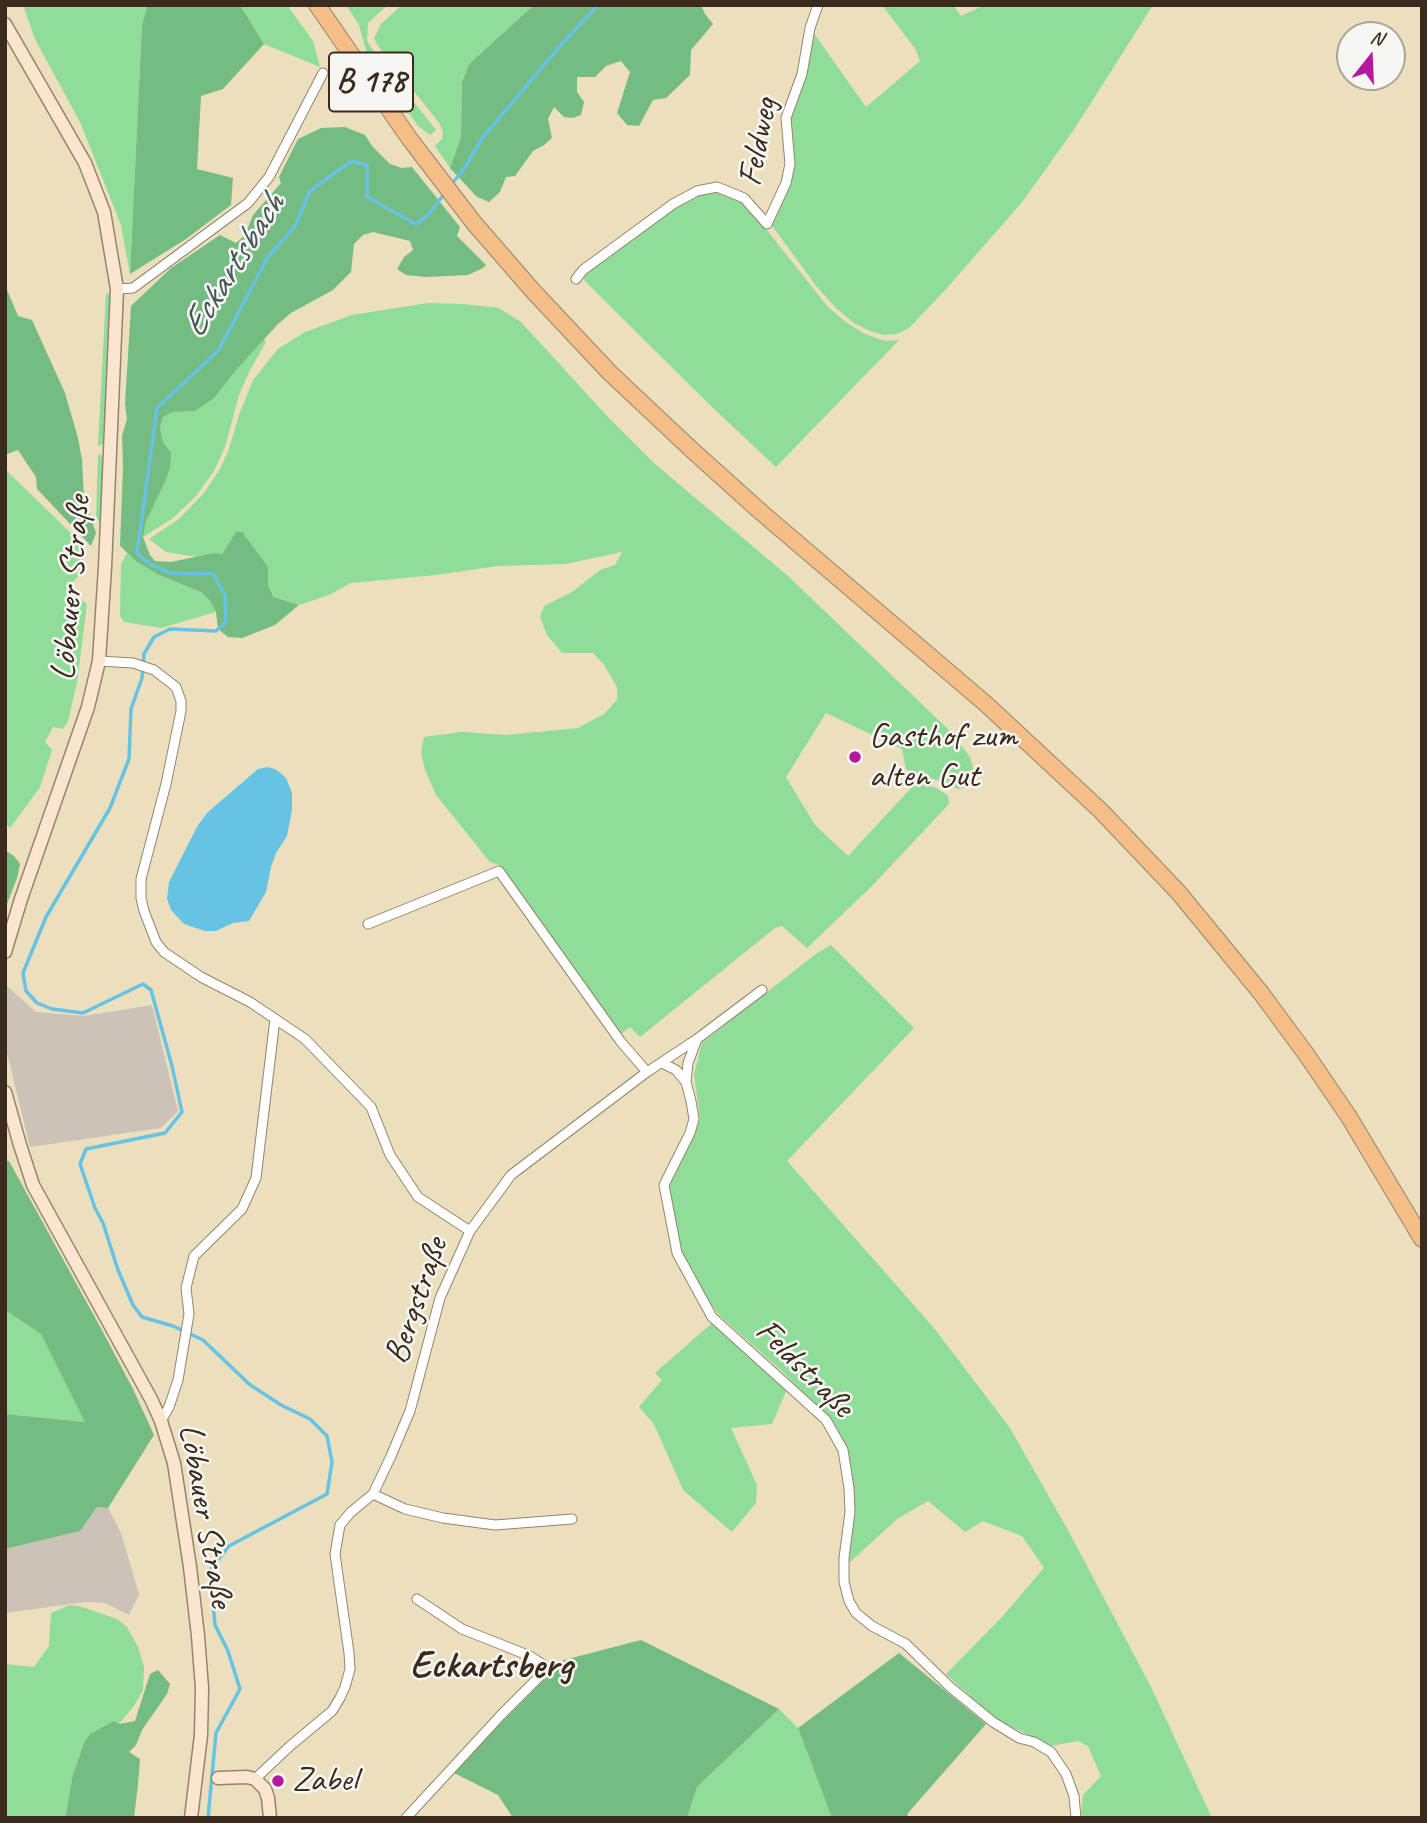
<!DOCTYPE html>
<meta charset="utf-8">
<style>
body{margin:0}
#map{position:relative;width:1427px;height:1823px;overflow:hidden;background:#ecdfbd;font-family:Caveat,sans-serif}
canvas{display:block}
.frame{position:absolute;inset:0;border:7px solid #3b2a1e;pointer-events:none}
.north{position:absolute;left:1336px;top:21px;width:70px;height:70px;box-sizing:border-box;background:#f6f6f2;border:2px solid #aba49d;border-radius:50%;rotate:18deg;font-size:19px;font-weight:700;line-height:28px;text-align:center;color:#3b2a1e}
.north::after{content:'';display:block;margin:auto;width:24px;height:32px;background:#b5179e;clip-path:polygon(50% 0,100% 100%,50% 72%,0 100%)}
</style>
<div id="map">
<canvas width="1427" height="1823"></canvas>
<div class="frame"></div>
<div class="north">N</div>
</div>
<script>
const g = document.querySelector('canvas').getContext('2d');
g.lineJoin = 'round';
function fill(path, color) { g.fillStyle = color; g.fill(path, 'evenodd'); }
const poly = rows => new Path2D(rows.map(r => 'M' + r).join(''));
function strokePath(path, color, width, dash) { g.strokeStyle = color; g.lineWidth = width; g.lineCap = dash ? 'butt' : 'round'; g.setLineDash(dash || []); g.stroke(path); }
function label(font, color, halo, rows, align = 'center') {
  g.font = font + ' Caveat,sans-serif'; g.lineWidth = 5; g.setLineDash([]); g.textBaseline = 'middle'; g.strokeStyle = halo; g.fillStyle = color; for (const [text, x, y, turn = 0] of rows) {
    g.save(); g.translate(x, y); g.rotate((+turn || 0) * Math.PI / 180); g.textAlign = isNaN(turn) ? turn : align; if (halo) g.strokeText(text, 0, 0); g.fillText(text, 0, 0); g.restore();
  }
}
fill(poly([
 [7,986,36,1012,84,1016,152,1005,178,1111,161,1128,30,1147,5,1045],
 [97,1507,108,1508,121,1533,139,1594,129,1615,105,1603,86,1602,5,1613,5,1549,79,1531]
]), '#cbc3b8');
fill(poly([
 [23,5,152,5,142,25,130,274,121,225,80,122,35,39],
 [240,5,287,5,313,41,320,67,264,44],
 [346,5,388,5,368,23,367,40,370,46,436,130,430,135,418,126,366,50,359,25],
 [402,5,534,5,469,64,462,82,461,137,450,168,435,146,442,139,443,133,440,124,378,46,374,38,381,24],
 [882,5,953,5,961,16,985,5,1153,5,1075,128,1023,201,947,288,909,328,897,334,883,335,870,331,854,323,836,308,817,287,770,223,787,187,788,125,792,106,807,73,813,32,866,107,920,61,916,50],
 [705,192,720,192,736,197,754,214,828,307,847,323,865,334,885,341,899,340,776,467,713,408,584,280,585,274,685,201],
 [108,293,111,301,104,442,103,444,98,446,106,294],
 [428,303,463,304,499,308,521,322,607,416,655,464,787,575,952,733,970,757,975,774,968,784,963,788,958,789,937,780,923,777,906,769,902,749,826,713,786,777,815,825,848,856,913,786,918,783,934,787,943,792,948,796,949,804,871,887,807,948,782,926,775,928,640,1037,630,1027,621,1034,501,866,490,862,436,795,425,770,421,752,424,737,462,732,506,735,578,728,604,714,617,700,617,687,604,665,593,653,562,653,547,635,540,617,544,606,572,592,600,570,615,565,622,552,566,564,498,566,436,575,351,583,329,595,299,605,275,597,268,585,268,567,236,532,222,554,214,553,197,557,166,552,149,539,179,519,204,493,220,469,229,449,239,415,253,380,278,349,305,332,352,315],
 [264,339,266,342,250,370,239,395,225,447,214,471,196,496,173,518,143,537,146,522,165,482,171,453,163,442,160,428,163,417,173,412,195,411],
 [100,454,104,459,100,524,96,516,98,455],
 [5,469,84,546,82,564,86,568,66,589,87,604,77,683,68,721,63,729,53,727,45,742,52,750,40,787,10,828,5,822],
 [127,553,137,562,159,575,201,592,210,601,216,612,161,628,124,622,120,616,121,564],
 [831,945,914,1028,787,1161,934,1328,1010,1428,1069,1532,1151,1687,1212,1818,1081,1818,1083,1795,1101,1776,1088,1746,1078,1741,1051,1746,1008,1725,990,1715,946,1674,1002,1617,1044,1568,1022,1536,983,1521,965,1532,928,1501,897,1519,849,1563,854,1511,852,1479,846,1450,837,1428,783,1372,719,1315,706,1297,684,1259,677,1238,667,1186,697,1128,700,1119,694,1074,702,1043,817,953],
 [5,1310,41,1334,86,1422,5,1414],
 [712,1323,787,1389,772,1424,731,1428,757,1485,756,1503,732,1532,683,1490,654,1424,639,1407,662,1380,655,1373],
 [70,1605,82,1607,117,1619,127,1627,138,1647,144,1667,143,1690,134,1706,119,1724,113,1722,90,1734,84,1743,73,1774,65,1818,5,1818,5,1664,34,1667,49,1646,51,1613],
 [779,1709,798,1728,832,1818,687,1818,697,1787]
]), '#90dc99');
fill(poly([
 [148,5,240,5,264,44,223,89,201,96,197,169,233,178,231,205,186,239,130,274,142,25],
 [534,5,701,5,705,14,713,24,691,50,690,75,666,98,653,100,639,126,627,125,617,113,630,72,621,61,606,66,595,77,577,77,577,92,584,102,581,115,573,118,564,117,554,107,548,119,552,138,544,145,533,151,515,176,506,177,500,192,489,202,477,197,450,168,461,137,462,82,469,64],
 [345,127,365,135,372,146,390,164,402,168,412,167,460,227,457,236,486,265,483,268,468,275,426,277,406,275,397,269,404,257,413,250,410,241,373,232,363,235,354,244,351,272,333,290,291,313,278,324,237,369,214,398,195,411,173,412,163,417,160,428,163,442,171,453,170,467,165,482,146,522,143,537,150,555,155,561,171,562,214,553,222,554,236,532,242,532,268,567,268,585,274,597,299,605,275,625,242,638,228,637,218,629,216,612,210,601,201,592,159,575,137,562,120,546,123,467,122,436,127,419,125,404,131,306,171,268,220,235,236,243,245,235,253,215,281,183,279,177,298,139,321,128],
 [5,285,18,316,32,320,65,393,78,438,82,460,84,498,96,533,91,546,37,489,36,477,18,450,5,455],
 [5,850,14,856,20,864,17,878,5,909],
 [5,1161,9,1161,104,1334,133,1389,154,1435,108,1508,97,1507,80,1531,5,1549,5,1414,85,1422,41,1334,5,1310],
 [641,1640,779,1709,697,1787,687,1818,513,1818,498,1795,452,1772,564,1660],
 [899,1653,986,1724,908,1813,907,1818,832,1818,798,1728],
 [158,1670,170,1684,167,1694,142,1730,136,1745,129,1752,140,1759,138,1784,134,1818,65,1818,73,1774,84,1743,90,1734,114,1721,119,1724,135,1721,150,1674]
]), '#74bc81');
fill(poly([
 [268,767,277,770,286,778,292,793,292,810,287,836,276,853,271,867,266,892,249,921,233,923,216,931,205,931,184,924,171,910,167,899,169,882,198,825,208,812,258,769]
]), '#66c3e4');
strokePath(poly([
 [452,184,465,167,484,136,561,45,598,5],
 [208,1818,216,1733,240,1689,228,1651,215,1625,210,1570,229,1546,327,1494,332,1462,327,1436,310,1419,281,1405,249,1384,203,1340,173,1326,142,1317,133,1305,118,1270,103,1223,95,1208,80,1164,86,1149,165,1133,182,1112,172,1066,151,990,143,984,83,1013,52,1009,37,1003,26,991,23,973,46,917,110,808,129,759,131,709,142,678,144,654,154,637,170,629,216,631,226,622,225,595,213,574,170,573,150,564,137,553,157,408,218,351,268,257,296,225,309,192,351,161,367,165,367,197,416,224,427,216,445,193]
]), '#66c3e4', 3.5);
const street = poly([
 [576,279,583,270,673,204,697,191,717,187,744,198,767,224,786,183,790,164,786,118,802,74,810,28,818,5],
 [117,289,133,288,248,203,269,177,323,73],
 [99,661,133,663,154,670,176,687,181,701,181,711,166,784,141,879,141,898,144,911,156,942,164,952,201,977,250,1002,305,1039,371,1107,390,1155,418,1197,470,1231],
 [368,924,499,871,621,1042,647,1072],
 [697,1039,688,1063,686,1082,691,1101,694,1119,690,1133,664,1185,677,1253,712,1317,826,1420,843,1450,849,1488,850,1512,844,1558,844,1582,849,1601,856,1613,872,1626,906,1644,950,1687,993,1722,1019,1738,1034,1742,1051,1752,1066,1774,1074,1796,1076,1818],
 [662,1063,676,1070,686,1082],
 [161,1421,169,1407,178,1380,189,1314,186,1288,194,1256,242,1209,256,1178,275,1019],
 [373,1494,405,1509,443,1518,495,1525,572,1519],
 [255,1779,290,1746,332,1711,340,1698,345,1687,350,1669,349,1653,335,1554,340,1525,351,1512,373,1494,391,1456,410,1411,440,1298,470,1231,511,1175,647,1072,697,1039,762,990],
 [406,1818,502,1714,548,1668,530,1656,462,1629,417,1599]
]);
const secondary = poly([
 [5,24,85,163,104,212,117,289,105,567,99,661,88,707,21,899,5,952],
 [5,1092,20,1145,33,1185,151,1399,161,1421,174,1463,190,1567,198,1636,202,1688,201,1735,191,1818],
 [218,1778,247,1777,255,1779,265,1789,268,1798,270,1818]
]);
const highway = poly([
 [317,5,409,138,474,223,533,291,610,373,692,450,762,513,986,704,1101,811,1179,893,1261,993,1306,1054,1349,1117,1422,1239]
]);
strokePath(street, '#94846e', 11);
strokePath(secondary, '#94846e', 15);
strokePath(highway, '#94846e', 18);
strokePath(street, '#fff', 9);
strokePath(secondary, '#fbe5cf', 12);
strokePath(highway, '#f6be87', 16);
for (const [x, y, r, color] of [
 [855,757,7,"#b5179e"],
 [278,1781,7,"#b5179e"]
]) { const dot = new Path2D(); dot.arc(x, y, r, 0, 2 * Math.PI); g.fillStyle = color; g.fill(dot); strokePath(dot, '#f6f6f2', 2.5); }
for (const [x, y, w] of [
 [371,82,84]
]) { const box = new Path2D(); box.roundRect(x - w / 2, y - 29.5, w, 59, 5); g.fillStyle = '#f6f6f2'; g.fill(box); strokePath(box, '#3b2a1e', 2); }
label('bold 33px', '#3b2a1e', null, [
 ["B 178",371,82]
]);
label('35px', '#3b2a1e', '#f6f6f2', [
 ["Feldweg",759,142,-79],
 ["Löbauer Straße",72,588,-85],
 ["Bergstraße",417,1301,-71],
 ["Feldstraße",804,1369,45],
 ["Löbauer Straße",205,1516,80]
]);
label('35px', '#3b2a1e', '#f6f6f2', [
 ["Gasthof zum",869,737],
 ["alten Gut",869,777],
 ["Zabel",292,1781]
], 'left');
label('italic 37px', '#485859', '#f6f6f2', [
 ["Eckartsbach",234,266,-58]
]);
label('bold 38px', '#3b2a1e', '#f6f6f2', [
 ["Eckartsberg",491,1667]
]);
</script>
